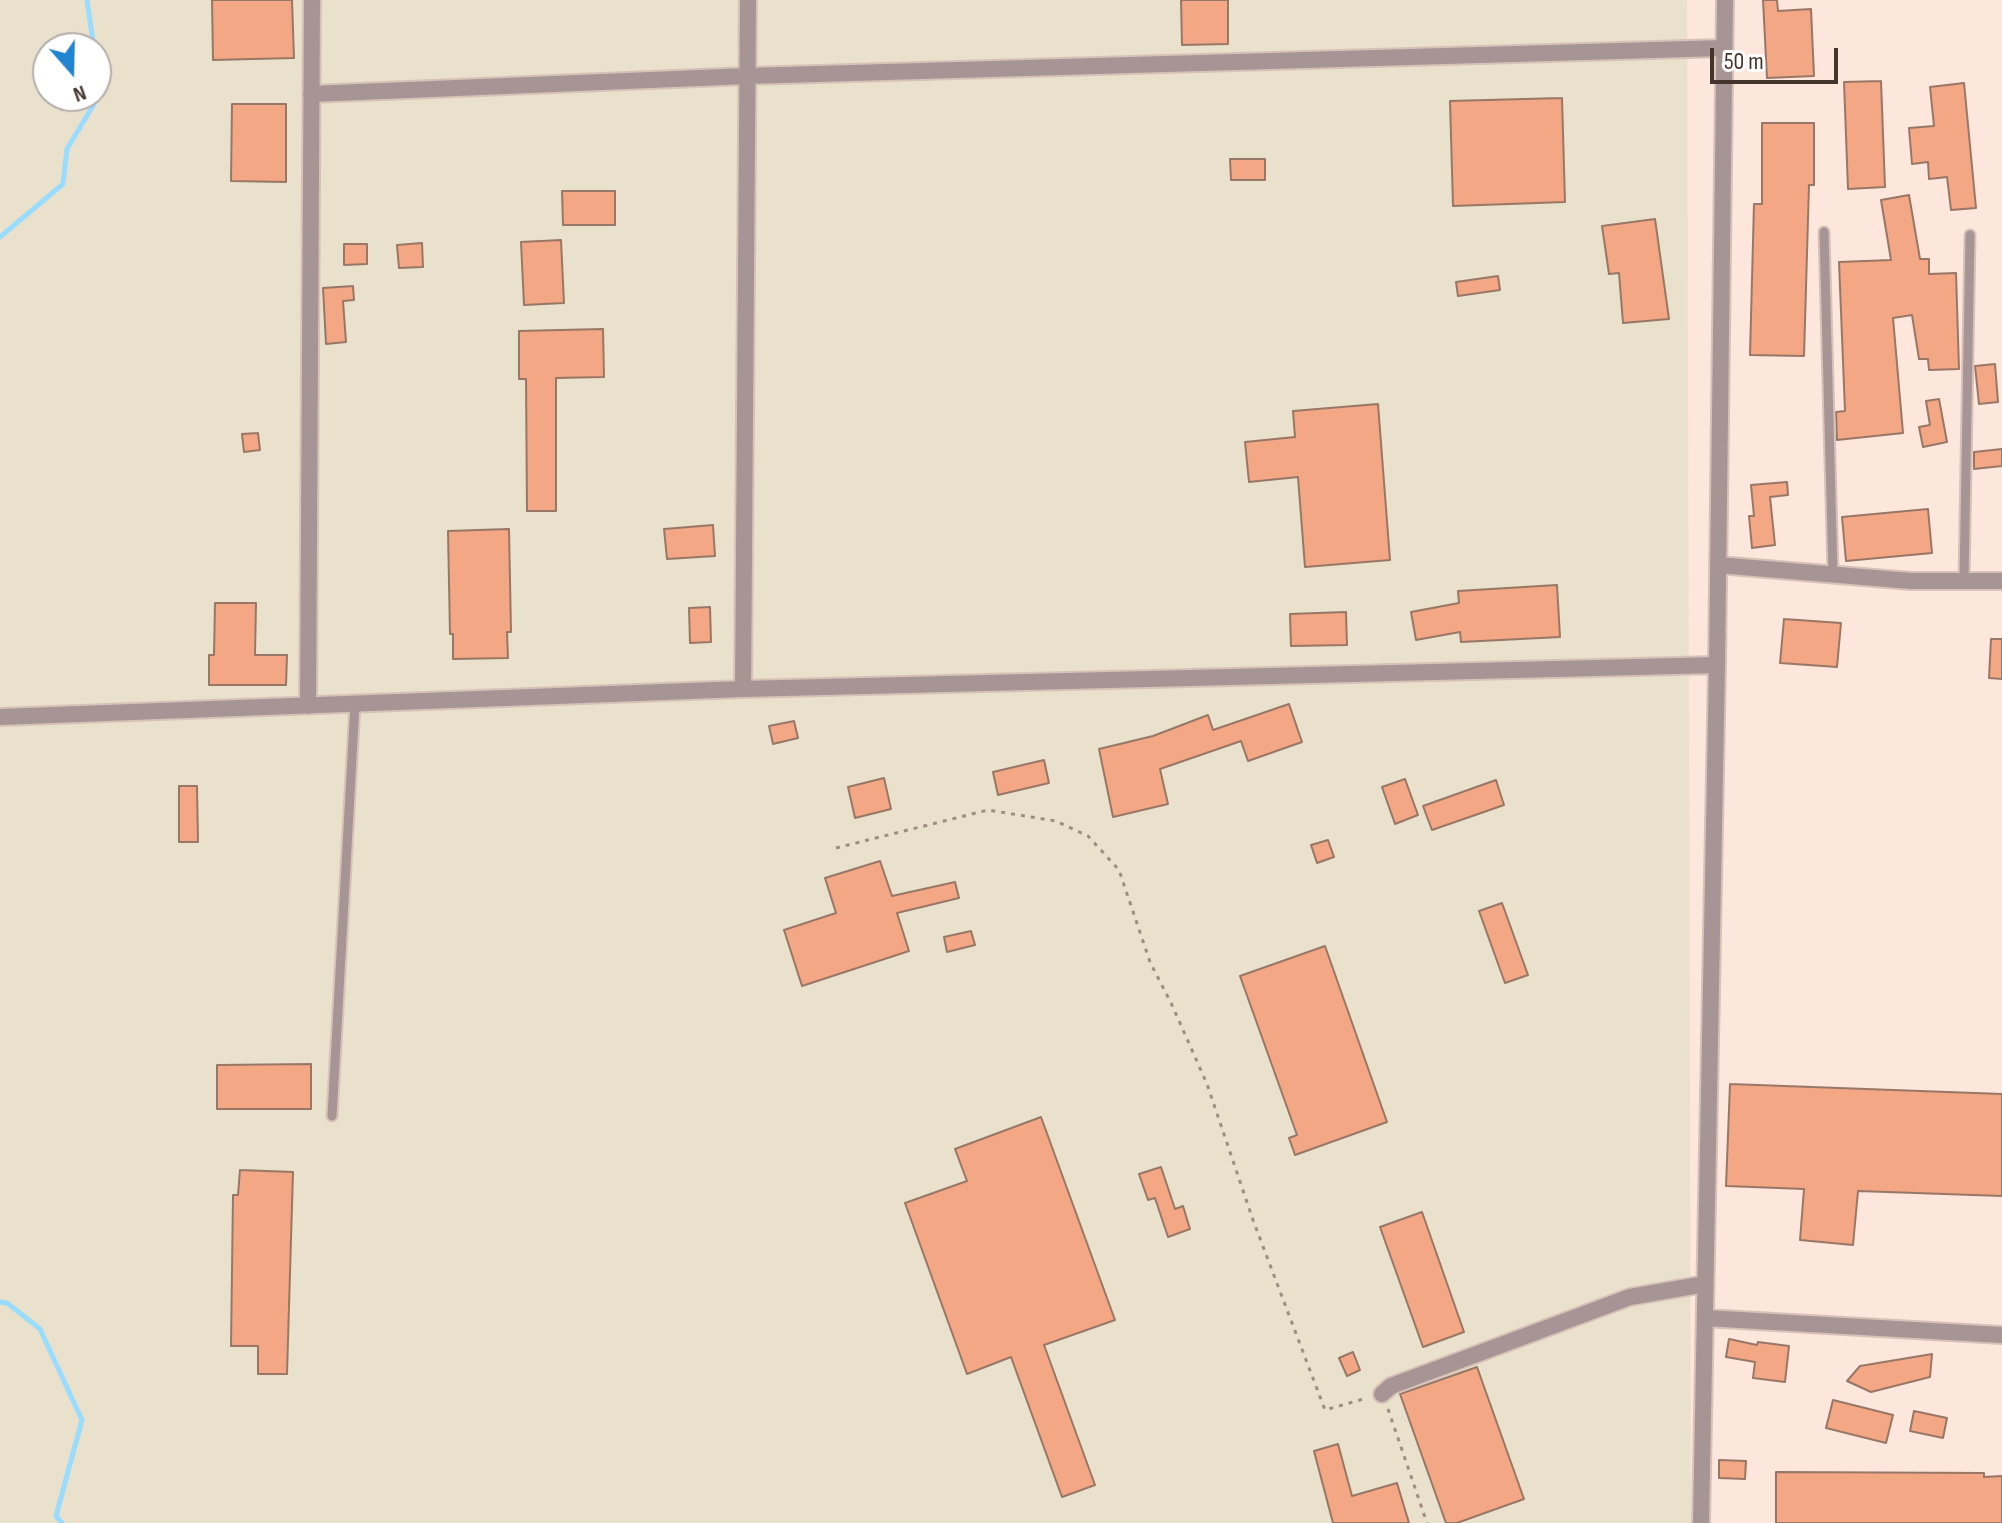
<!DOCTYPE html>
<style>
body{margin:0}
#map{position:relative;width:2002px;height:1523px;overflow:hidden;background:#fde6db;font-family:"Sofia Sans Condensed",sans-serif}
canvas{display:block}
.north{position:absolute;left:32px;top:32px;width:80px;height:80px;box-sizing:border-box;background:#fff;border:2px solid #b4aeab;border-radius:50%;rotate:160deg;font-size:22px;font-weight:700;line-height:32px;text-align:center;color:#43342d}
.north::after{content:'';display:block;margin:auto;width:28px;height:36px;background:#2184cf;clip-path:polygon(50% 0,100% 100%,50% 72%,0 100%)}
.scale{position:absolute;left:1710px;top:48px;width:128px;height:36px;box-sizing:border-box;border:4px solid #43342d;border-top:0;padding-left:10px;font-size:24px;line-height:28px;white-space:nowrap;color:#43342d;-webkit-text-stroke:6px #fff;paint-order:stroke}
</style>
<div id="map">
<canvas width="2002" height="1523"></canvas>
<div class="north">N</div>
<div class="scale">50 m</div>
</div>
<script>
const g = document.querySelector('canvas').getContext('2d');
g.lineJoin = 'round';
function fill(path, color) { g.fillStyle = color; g.fill(path, 'evenodd'); }
const poly = rows => new Path2D(rows.map(r => 'M' + r).join(''));
function strokePath(path, color, width, dash) { g.strokeStyle = color; g.lineWidth = width; g.lineCap = dash ? 'butt' : 'round'; g.setLineDash(dash || []); g.stroke(path); }
fill(poly([
 [0,0,1687,0,1691,1523,0,1523],
 [48,48,96,48,96,96,48,96]
]), '#e9e1cb');
strokePath(poly([
 [87,0,94,48],
 [0,237,63,184,67,149,100,94,96,65],
 [0,1302,7,1303,40,1329,82,1420,56,1516,62,1523]
]), '#9adcfe', 5);
const building = poly([
 [212,0,292,0,294,58,213,60,212,0],
 [1181,0,1228,0,1228,44,1182,45,1181,0],
 [1763,0,1777,0,1778,11,1811,9,1814,76,1767,78,1763,0],
 [1881,81,1885,187,1848,189,1844,82,1881,81],
 [1964,83,1976,208,1951,210,1947,177,1929,179,1928,162,1912,164,1909,128,1934,126,1930,87,1964,83],
 [1562,98,1565,202,1453,206,1450,101,1562,98],
 [232,104,286,104,286,182,231,181,232,104],
 [1762,123,1814,123,1814,185,1809,185,1804,356,1750,355,1754,204,1762,204,1762,123],
 [1230,159,1265,159,1265,180,1231,180,1230,159],
 [562,191,615,191,615,225,563,225,562,191],
 [1909,195,1920,259,1929,259,1929,274,1956,273,1959,369,1929,370,1928,359,1919,359,1912,315,1893,318,1903,433,1837,440,1836,412,1845,411,1839,262,1891,260,1881,200,1909,195],
 [1655,219,1669,319,1623,323,1619,273,1609,274,1602,226,1655,219],
 [561,240,564,303,524,305,521,242,561,240],
 [422,243,423,267,399,268,397,245,422,243],
 [344,244,367,244,367,264,344,265,344,244],
 [1498,276,1500,290,1458,296,1456,282,1498,276],
 [353,286,354,300,343,301,346,342,326,344,323,288,353,286],
 [603,329,604,377,556,378,556,511,527,511,526,379,519,379,519,331,603,329],
 [1995,364,1998,402,1979,404,1975,366,1995,364],
 [1939,399,1947,442,1923,447,1919,427,1930,425,1926,401,1939,399],
 [1378,404,1390,560,1305,567,1298,477,1249,482,1245,442,1295,437,1293,411,1378,404],
 [258,433,260,450,244,452,242,434,258,433],
 [2002,449,2002,466,1974,469,1974,452,2002,449],
 [1787,482,1788,495,1770,497,1775,545,1752,548,1749,516,1754,516,1751,485,1787,482],
 [1928,509,1932,553,1846,561,1842,517,1928,509],
 [713,525,715,556,667,559,664,529,713,525],
 [509,529,511,632,507,632,508,658,453,659,453,634,450,634,448,531,509,529],
 [1557,585,1560,637,1461,642,1460,632,1416,640,1411,612,1459,603,1458,591,1557,585],
 [215,603,256,603,255,655,287,655,286,685,209,685,209,655,214,655,215,603],
 [710,607,711,642,690,643,689,608,710,607],
 [1346,612,1347,645,1291,646,1290,614,1346,612],
 [1784,619,1841,623,1837,667,1780,663,1784,619],
 [1991,639,2002,639,2002,679,1989,678,1991,639],
 [1289,704,1302,742,1248,761,1241,741,1160,769,1168,804,1113,817,1099,749,1153,736,1208,715,1213,730,1289,704],
 [794,721,798,738,773,744,769,726,794,721],
 [1044,760,1049,783,998,795,993,772,1044,760],
 [884,778,891,809,855,818,848,787,884,778],
 [1405,779,1418,815,1395,824,1382,787,1405,779],
 [1496,780,1504,805,1432,830,1423,806,1496,780],
 [179,786,197,786,198,842,179,842,179,786],
 [1328,840,1334,857,1317,863,1311,845,1328,840],
 [880,861,892,896,955,882,959,898,897,913,909,951,802,986,784,930,836,913,825,878,880,861],
 [1502,903,1528,975,1505,983,1479,911,1502,903],
 [971,931,975,945,947,952,944,937,971,931],
 [1325,946,1387,1122,1295,1155,1289,1138,1297,1135,1240,976,1325,946],
 [311,1064,311,1109,217,1109,217,1065,311,1064],
 [1730,1084,2002,1094,2002,1196,1858,1191,1853,1245,1800,1240,1804,1189,1726,1186,1730,1084],
 [1041,1117,1115,1320,1044,1345,1095,1485,1062,1497,1011,1357,967,1374,905,1203,967,1181,955,1149,1041,1117],
 [1161,1167,1175,1209,1183,1206,1190,1229,1168,1237,1155,1198,1148,1200,1139,1174,1161,1167],
 [240,1170,293,1172,287,1374,258,1374,258,1346,231,1346,233,1195,238,1195,240,1170],
 [1422,1212,1464,1332,1423,1347,1380,1227,1422,1212],
 [1729,1339,1757,1345,1758,1342,1789,1346,1785,1382,1753,1378,1755,1362,1726,1357,1729,1339],
 [1353,1352,1360,1370,1347,1376,1339,1358,1353,1352],
 [1932,1354,1930,1377,1871,1392,1847,1381,1860,1366,1932,1354],
 [1477,1367,1524,1499,1457,1523,1446,1523,1400,1394,1477,1367],
 [1833,1400,1893,1415,1886,1443,1826,1428,1833,1400],
 [1914,1411,1947,1418,1943,1438,1910,1431,1914,1411],
 [1338,1444,1352,1496,1397,1483,1409,1523,1333,1523,1314,1451,1338,1444],
 [1719,1460,1746,1461,1745,1479,1719,1478,1719,1460],
 [1776,1472,1984,1473,1984,1477,2002,1476,2002,1523,1776,1523,1776,1472]
]);
fill(building, '#f3a784');
strokePath(building, '#997767', 2);
const lane = poly([
 [1824,232,1833,574],
 [1964,581,1970,235],
 [332,1116,355,704]
]);
const street = poly([
 [748,0,743,689,1717,665,1701,1523],
 [311,94,747,76,1724,48],
 [1718,565,1911,581,2002,581],
 [1717,665,1725,0],
 [308,706,312,0],
 [0,717,743,689],
 [1705,1318,2002,1335],
 [1382,1394,1391,1386,1630,1297,1705,1284]
]);
strokePath(lane, '#d8c2b8', 13);
strokePath(street, '#d8c2b8', 20);
strokePath(poly([
 [836,848,988,810,1056,821,1088,836,1119,870,1150,962,1172,1005,1207,1084,1253,1220,1325,1410,1367,1398],
 [1388,1409,1427,1523]
]), '#9f8c83', 3, [4, 6]);
strokePath(lane, '#a79495', 9);
strokePath(street, '#a79495', 16);
</script>
